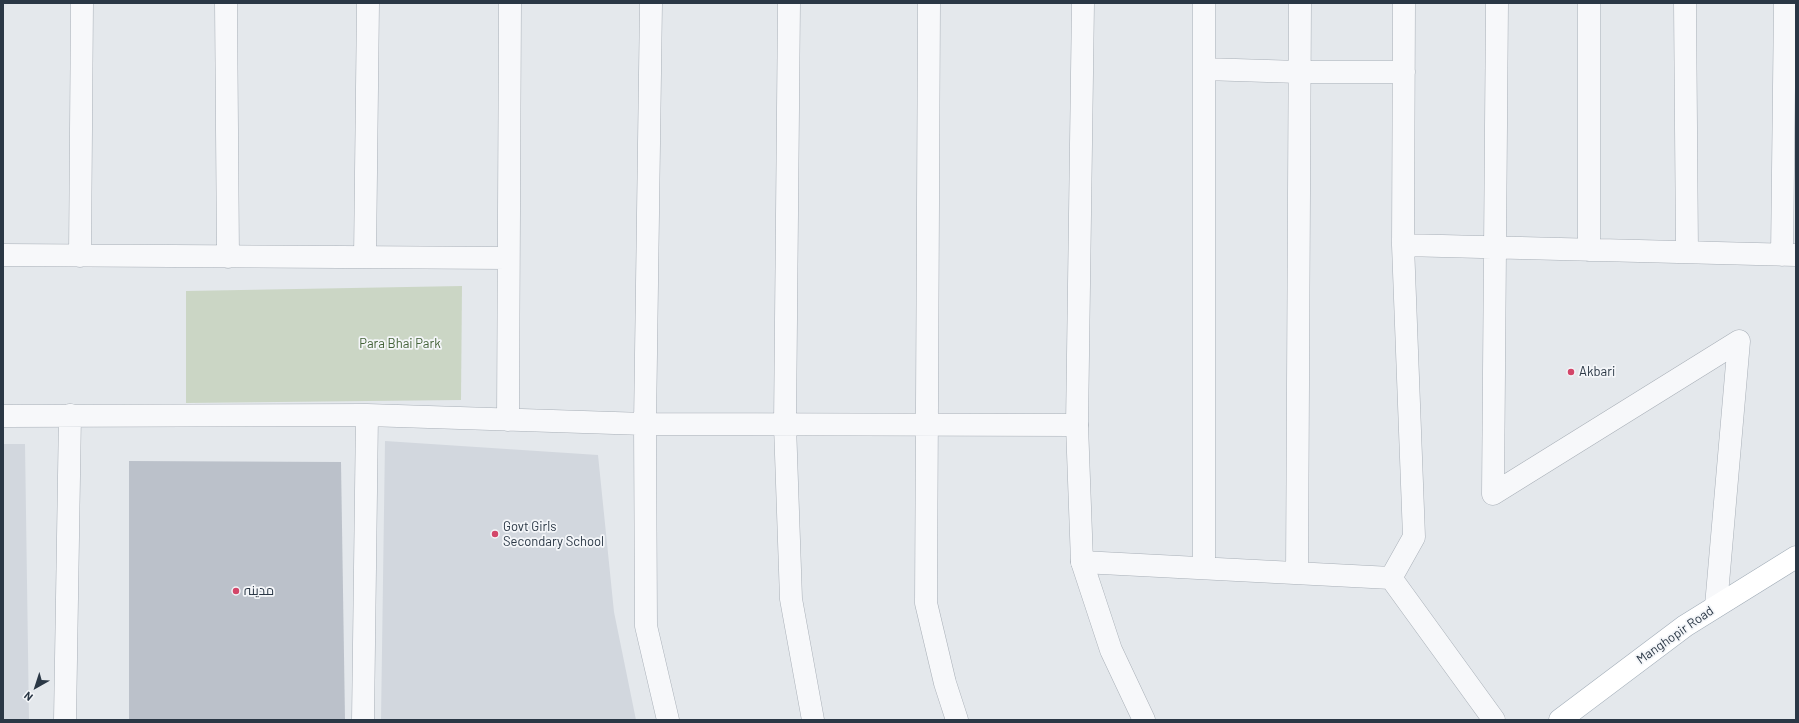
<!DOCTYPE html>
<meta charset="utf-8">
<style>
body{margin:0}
#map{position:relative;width:1799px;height:723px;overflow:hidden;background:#e4e8ec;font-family:Barlow,sans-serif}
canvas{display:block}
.frame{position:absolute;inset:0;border:4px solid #2a3745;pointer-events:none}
.north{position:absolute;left:16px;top:667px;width:40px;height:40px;-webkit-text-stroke:3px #f4f6f9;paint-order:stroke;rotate:219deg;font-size:11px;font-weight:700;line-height:16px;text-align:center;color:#2a3745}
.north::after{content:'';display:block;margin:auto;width:14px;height:18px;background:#2a3745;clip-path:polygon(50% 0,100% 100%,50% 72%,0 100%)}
</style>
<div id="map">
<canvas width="1799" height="723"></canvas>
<div class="frame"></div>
<div class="north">N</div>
</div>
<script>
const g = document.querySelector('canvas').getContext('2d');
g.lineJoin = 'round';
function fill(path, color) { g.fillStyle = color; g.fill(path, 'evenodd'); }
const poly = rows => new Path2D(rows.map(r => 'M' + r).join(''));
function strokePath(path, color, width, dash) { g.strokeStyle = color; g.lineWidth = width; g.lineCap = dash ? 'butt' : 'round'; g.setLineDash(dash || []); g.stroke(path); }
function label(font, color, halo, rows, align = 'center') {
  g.font = font + ' Barlow,Cairo,sans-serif'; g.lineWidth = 3.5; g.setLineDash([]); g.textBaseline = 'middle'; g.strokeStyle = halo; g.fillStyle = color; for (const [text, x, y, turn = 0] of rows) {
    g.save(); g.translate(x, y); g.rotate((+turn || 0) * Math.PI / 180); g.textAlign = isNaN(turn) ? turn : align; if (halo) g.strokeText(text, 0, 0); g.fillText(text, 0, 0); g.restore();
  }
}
fill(poly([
 [385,441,598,455,614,612,636,720,381,720],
 [3,444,25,444,29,720,3,720]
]), '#d2d7de');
fill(poly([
 [462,286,461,400,186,403,186,291]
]), '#cbd6c5');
fill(poly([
 [129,461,341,462,345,720,129,720]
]), '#bbc1ca');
const minor = poly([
 [226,3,228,257],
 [651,3,645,424,646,626,668,720],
 [789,3,785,425,791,599,813,720],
 [929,3,926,603,945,683,957,720],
 [1204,3,1204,568],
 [1497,3,1493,494,1739,341,1716,606],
 [1685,3,1687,252],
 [1204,69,1299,72,1404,72],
 [1403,245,1404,3],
 [1589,250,1589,3],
 [3,255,508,258],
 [1782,255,1785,3],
 [80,256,82,3],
 [365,257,368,3],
 [3,416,367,415,645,424,1077,425],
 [508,420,510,3],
 [1082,562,1391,578],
 [1297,573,1300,3],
 [65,720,70,415],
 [363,720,367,415],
 [1494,720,1391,578,1414,537,1403,245,1796,255]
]);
const tertiary = poly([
 [1083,3,1077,425,1082,562,1111,650,1144,720]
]);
const primary = poly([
 [1560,720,1685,626,1796,557]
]);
strokePath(minor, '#a8afb7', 23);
strokePath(tertiary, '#a8afb7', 23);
strokePath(primary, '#a2adb8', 23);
strokePath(minor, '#f7f8fa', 22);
strokePath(tertiary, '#f7f8fa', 22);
strokePath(primary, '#fff', 22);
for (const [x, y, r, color] of [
 [1571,372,4,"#d34669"],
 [495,534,4,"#d34669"],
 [236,591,4,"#d34669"]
]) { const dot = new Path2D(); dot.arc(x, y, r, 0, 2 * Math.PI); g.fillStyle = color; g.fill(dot); strokePath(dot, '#f4f6f9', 1.5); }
label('13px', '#436237', '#f4f6f9', [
 ["Para Bhai Park",400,344]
]);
label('13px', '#2a3745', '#f4f6f9', [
 ["Akbari",1579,372],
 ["Govt Girls",503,527],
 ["Secondary School",503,542],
 ["مدینہ",244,591]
], 'left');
label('13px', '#2a3745', '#f4f6f9', [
 ["Manghopir Road",1675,635,-35]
]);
</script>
